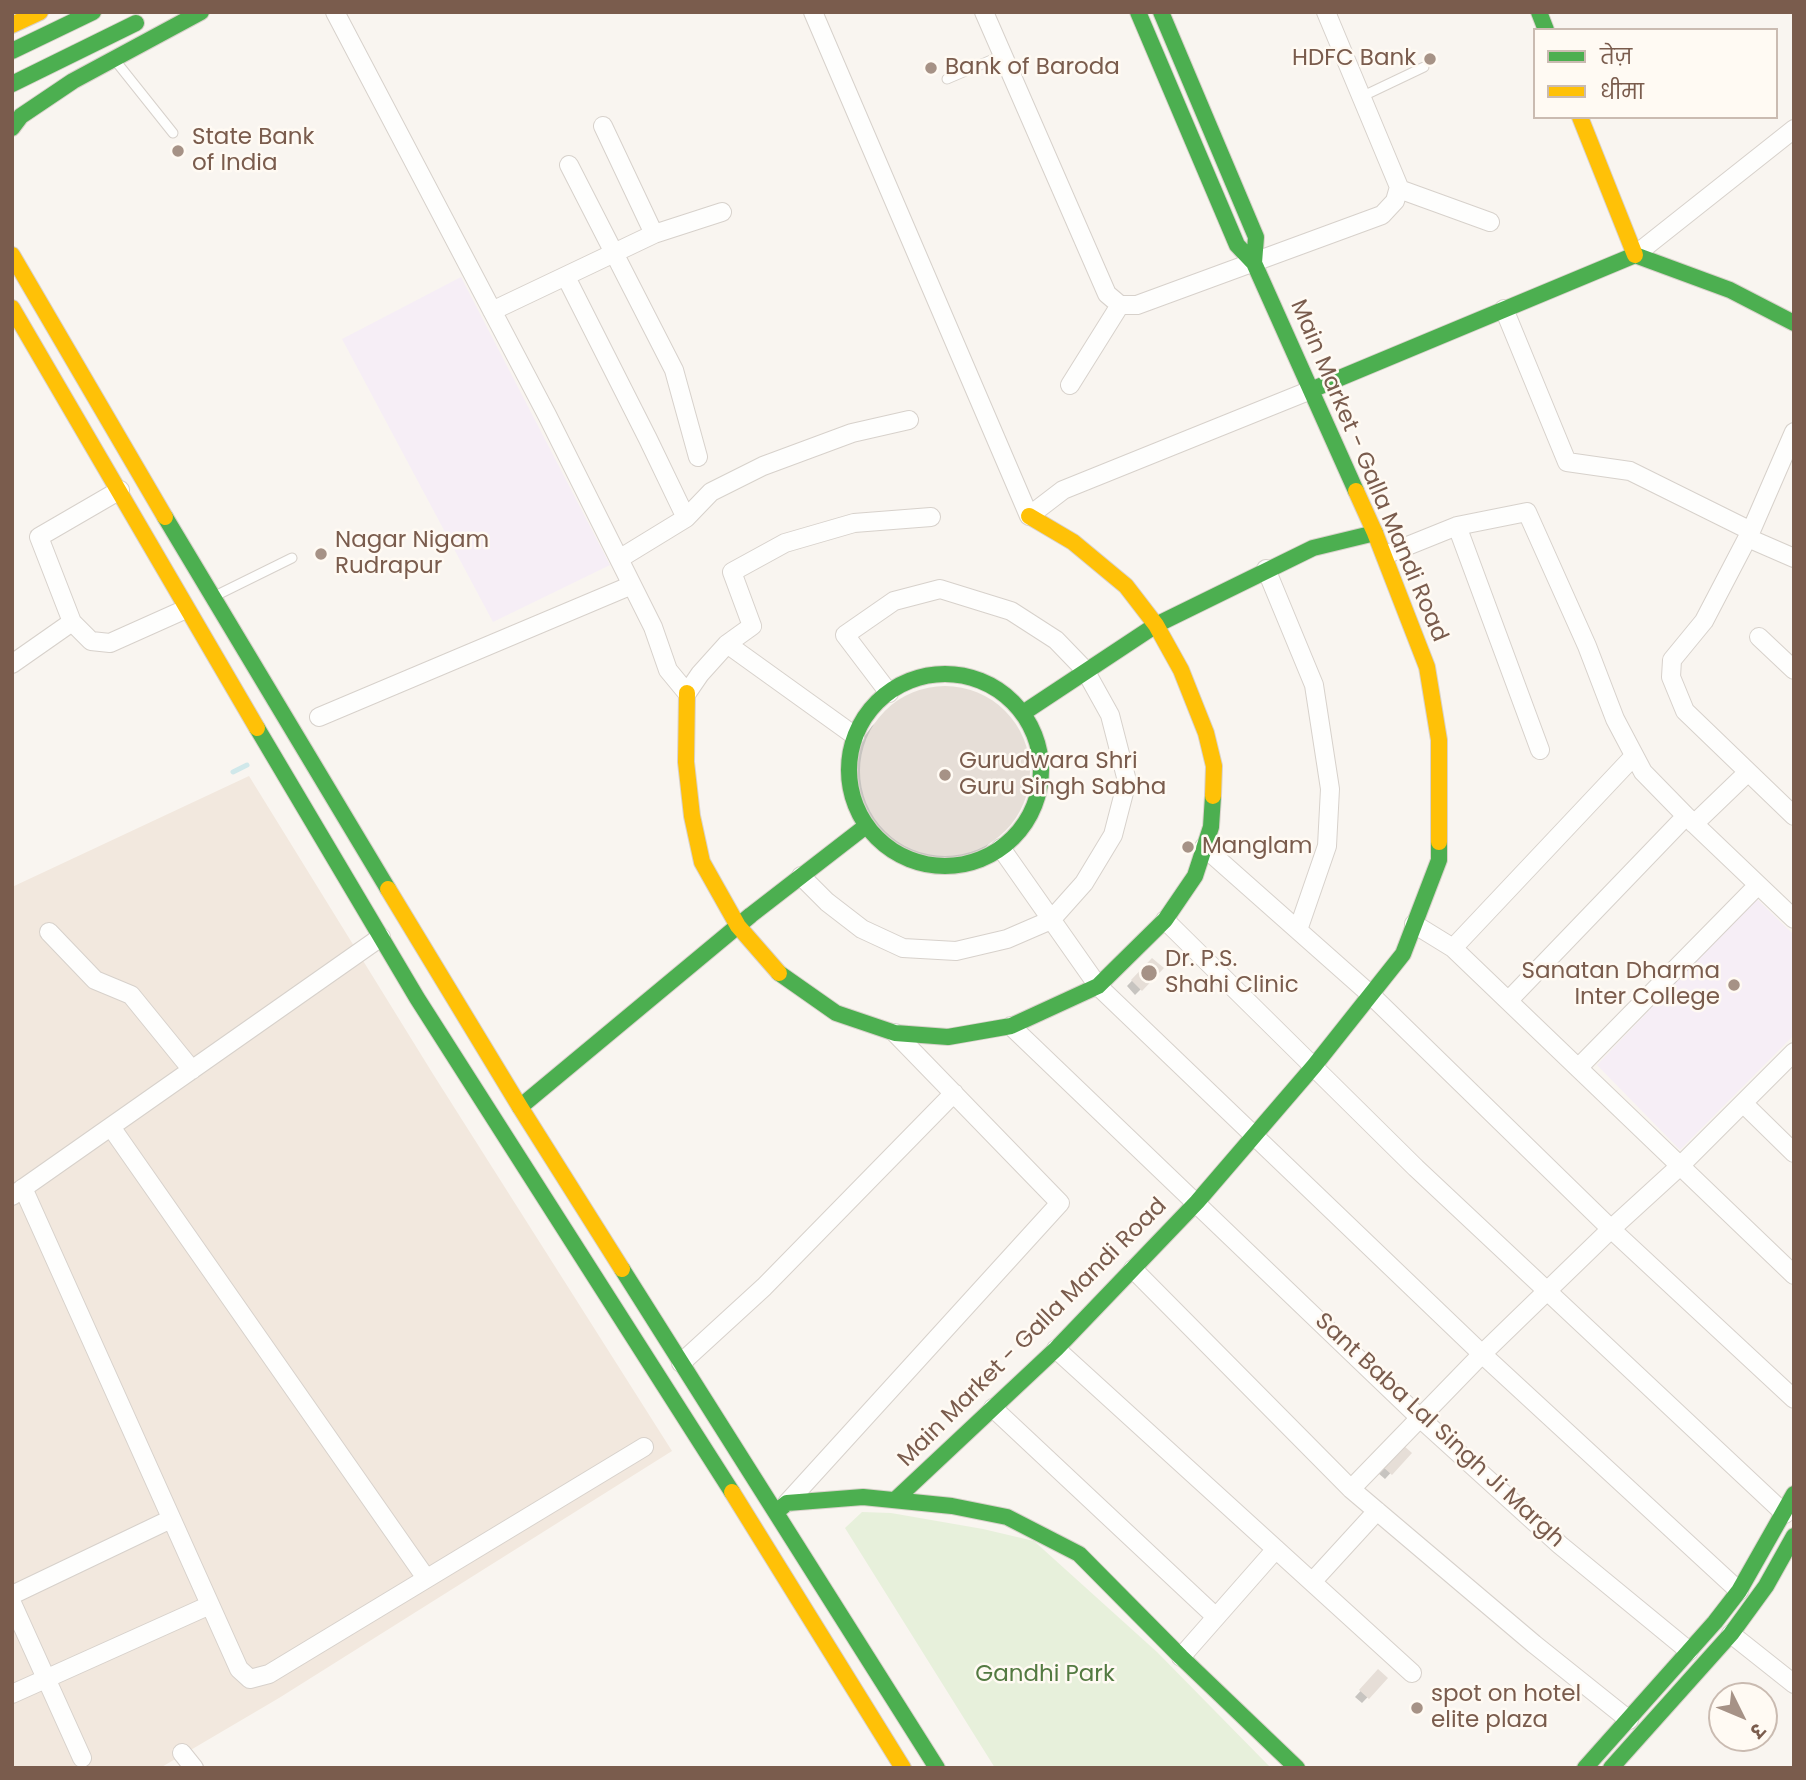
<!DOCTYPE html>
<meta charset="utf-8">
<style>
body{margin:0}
#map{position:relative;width:1806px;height:1780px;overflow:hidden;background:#f9f5f0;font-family:Poppins,"Noto Sans Devanagari",sans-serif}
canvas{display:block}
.frame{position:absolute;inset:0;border:14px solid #7a5c4d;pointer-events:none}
.legend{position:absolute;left:1533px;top:28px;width:245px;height:91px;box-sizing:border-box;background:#fffaf3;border:2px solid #cabbb1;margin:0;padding:9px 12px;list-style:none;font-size:21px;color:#7a5c4d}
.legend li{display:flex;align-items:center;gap:14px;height:35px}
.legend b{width:35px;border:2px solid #cabbb1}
.north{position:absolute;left:1708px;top:1682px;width:70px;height:70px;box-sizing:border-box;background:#fffaf3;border:2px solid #cabbb1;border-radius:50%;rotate:133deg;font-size:19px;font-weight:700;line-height:28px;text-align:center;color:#7a5c4d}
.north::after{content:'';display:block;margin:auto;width:24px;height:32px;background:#a69286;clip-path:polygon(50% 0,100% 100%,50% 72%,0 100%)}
</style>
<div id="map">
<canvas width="1806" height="1780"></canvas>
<div class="frame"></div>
<ul class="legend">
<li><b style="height:9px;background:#4caf50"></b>तेज़</li>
<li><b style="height:9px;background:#ffc107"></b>धीमा</li>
</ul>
<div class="north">उ</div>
</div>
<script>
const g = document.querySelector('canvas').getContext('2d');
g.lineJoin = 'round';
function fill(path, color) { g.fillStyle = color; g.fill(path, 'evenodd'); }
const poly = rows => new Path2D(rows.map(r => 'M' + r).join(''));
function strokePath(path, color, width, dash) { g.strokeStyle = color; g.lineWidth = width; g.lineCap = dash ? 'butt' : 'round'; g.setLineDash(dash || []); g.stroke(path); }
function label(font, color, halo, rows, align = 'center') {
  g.font = font + ' Poppins,sans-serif'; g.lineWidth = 5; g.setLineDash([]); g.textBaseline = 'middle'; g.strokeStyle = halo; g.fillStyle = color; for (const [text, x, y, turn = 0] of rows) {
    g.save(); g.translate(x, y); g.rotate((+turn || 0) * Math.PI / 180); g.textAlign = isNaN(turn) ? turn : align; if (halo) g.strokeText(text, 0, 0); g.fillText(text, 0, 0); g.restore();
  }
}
fill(poly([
 [249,776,433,1074,672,1451,279,1698,160,1768,12,1768,12,887]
]), '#f2e8de');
fill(poly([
 [461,277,610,565,493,622,342,339],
 [1756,898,1794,935,1794,1035,1680,1150,1597,1065]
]), '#f6eef6');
fill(poly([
 [862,1512,891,1513,983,1529,1034,1541,1157,1652,1271,1768,995,1768,845,1528]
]), '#e7f0db');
fill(poly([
 [958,688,983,697,1005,713,1020,735,1028,760,1026,788,1016,815,984,849,959,863,931,868,904,863,879,849,860,828,850,802,849,774,856,748,872,726,906,697,932,689],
 [1152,960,1161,969,1135,995,1127,986],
 [1403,1447,1409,1453,1385,1479,1378,1473],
 [1379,1671,1386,1678,1362,1703,1355,1697]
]), '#0003');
strokePath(poly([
 [233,772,247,765]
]), '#d0e8ea', 5);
fill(poly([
 '860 771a85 85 0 1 1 170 0a85 85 0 1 1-170 0Z',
 [1152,958,1164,968,1142,991,1131,980],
 [1403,1445,1412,1453,1392,1475,1382,1466],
 [1378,1669,1388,1678,1369,1699,1359,1690]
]), '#e6ded7');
const lane = poly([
 [118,64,173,133],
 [947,79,1003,55],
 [1361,97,1424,67],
 [217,595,292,558]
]);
const street = poly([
 [335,12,547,415,653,627,668,670,687,693,700,674,727,644,752,626,732,572,785,543,854,523,931,517],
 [813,12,1029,516,1063,490,1311,390],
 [984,12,1107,294,1120,305,1137,305,1382,215,1395,201,1399,187,1326,12],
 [603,126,654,234],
 [569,165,674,370,698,457],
 [1399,189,1490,222],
 [1635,255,1794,129],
 [566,277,648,439,686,518],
 [1504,309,1567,462,1630,471,1751,531],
 [492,311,654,234,722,212],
 [1070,385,1120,305],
 [1794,432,1751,531,1704,621,1672,660,1671,677,1685,711,1794,816],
 [120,490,39,537,72,622,91,641,110,643,186,609],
 [1457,526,1540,750],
 [1748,538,1794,558],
 [1385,555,1457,526,1527,512,1587,646,1615,719,1643,772,1686,816,1794,919],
 [619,559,686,518,711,492,763,466,852,433,909,420],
 [1266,569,1314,685,1330,789,1327,846,1298,930],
 [1759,637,1794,670],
 [727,644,855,736],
 [12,664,72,622],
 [319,717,632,585],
 [1694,824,1747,773],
 [1204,847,1371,995,1611,1229,1794,1399],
 [1001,848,1098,986,1482,1354,1739,1591],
 [801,876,827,902,862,929,903,948,956,951,1007,939,1051,920,1084,883,1113,835,1127,781,1110,715,1085,670,1056,640,1011,611,940,589,894,601,845,635,889,693],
 [1165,920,1416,1168,1785,1514],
 [1414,924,1453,948,1794,1275],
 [49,932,95,980,131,995,192,1070],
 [1453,948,1634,756],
 [1509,1000,1686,816],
 [1011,1026,1420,1418,1560,1545,1689,1651],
 [1579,1067,1758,885],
 [1743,1103,1794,1153],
 [111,1127,426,1578],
 [23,1188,239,1669,250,1679,269,1674,644,1447],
 [12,1196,381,937],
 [1133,1269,1351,1489,1534,1644,1629,1720],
 [1056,1349,1412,1673],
 [681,1363,764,1287,954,1093],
 [993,1408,1216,1617],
 [1351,1489,1482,1354,1611,1229,1680,1166,1794,1052],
 [787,1503,1060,1203,895,1033],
 [1312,1582,1377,1511],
 [12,1595,171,1519],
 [12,1603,82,1758],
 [1731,1634,1794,1684],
 [1181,1657,1276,1549],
 [12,1694,210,1605],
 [182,1753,194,1768]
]);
const fast = poly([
 [1138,12,1237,245,1254,263,1356,491],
 [1161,12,1256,237,1254,263],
 [1539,12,1546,30],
 [12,51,93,12],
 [12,84,136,23],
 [12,128,21,116,73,81,201,12],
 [1311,390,1635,255,1730,290,1794,323],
 [165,517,388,889],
 '849 770a96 96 0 1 1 192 0a96 96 0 1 1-192 0Z',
 [1023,713,1156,625,1313,548,1375,533],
 [257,728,417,998,732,1492],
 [779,973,836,1013,895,1033,948,1037,1011,1026,1098,986,1165,920,1195,876,1211,827,1213,796],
 [520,1107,751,915,866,826],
 [622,1269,937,1768],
 [896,1499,1056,1349,1197,1202,1314,1066,1403,954,1439,860,1439,842],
 [776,1512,787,1503,863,1497,952,1506,1007,1517,1079,1554,1181,1657,1297,1768],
 [1585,1768,1715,1622,1739,1591,1794,1494],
 [1611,1768,1731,1634,1766,1586,1794,1536]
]);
const slow = poly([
 [12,25,40,12],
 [1580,117,1635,255],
 [12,255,165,517],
 [12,308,257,728],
 [1356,491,1375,533,1427,667,1439,740,1439,842],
 [1029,516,1073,542,1126,586,1156,625,1181,670,1206,733,1214,766,1213,796],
 [687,693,686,762,692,816,702,862,738,926,779,973],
 [388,889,520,1107,622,1269],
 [732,1492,903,1768]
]);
strokePath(lane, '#d7d1cb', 11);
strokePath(street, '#d7d1cb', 20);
strokePath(fast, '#d9d2cb', 18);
strokePath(slow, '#d9d2cb', 18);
strokePath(lane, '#fefefd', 9);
strokePath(street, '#fefefd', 18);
strokePath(fast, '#4caf50', 16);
strokePath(slow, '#ffc107', 16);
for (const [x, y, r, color] of [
 [1430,59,7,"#a69286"],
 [931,68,7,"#a69286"],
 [178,151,7,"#a69286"],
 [321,554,7,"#a69286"],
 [945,775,7,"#a69286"],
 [1188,847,7,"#a69286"],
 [1149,973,9,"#a69286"],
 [1734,985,7,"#a69286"],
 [1417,1708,7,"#a69286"]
]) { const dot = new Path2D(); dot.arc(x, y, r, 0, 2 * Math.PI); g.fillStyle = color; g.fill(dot); strokePath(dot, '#fffaf3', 2.5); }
label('23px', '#7a5c4d', '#fffaf3', [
 ["HDFC Bank",1416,59,"right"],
 ["Bank of Baroda",945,68],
 ["State Bank",192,138],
 ["of India",192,164],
 ["Nagar Nigam",335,541],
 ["Rudrapur",335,567],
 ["Gurudwara Shri",959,762],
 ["Guru Singh Sabha",959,788],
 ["Manglam",1202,847],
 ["Dr. P.S.",1165,960],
 ["Shahi Clinic",1165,986],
 ["Sanatan Dharma",1720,972,"right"],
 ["Inter College",1720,998,"right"],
 ["spot on hotel",1431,1695],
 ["elite plaza",1431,1721]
], 'left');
label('23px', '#7a5c4d', '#fffaf3', [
 ["Main Market - Galla Mandi Road",1368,471,67],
 ["Main Market - Galla Mandi Road",1033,1333,-45],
 ["Sant Baba Lal Singh Ji Margh",1439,1431,43]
]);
label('23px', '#537a41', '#fffaf3', [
 ["Gandhi Park",1045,1675]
]);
</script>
